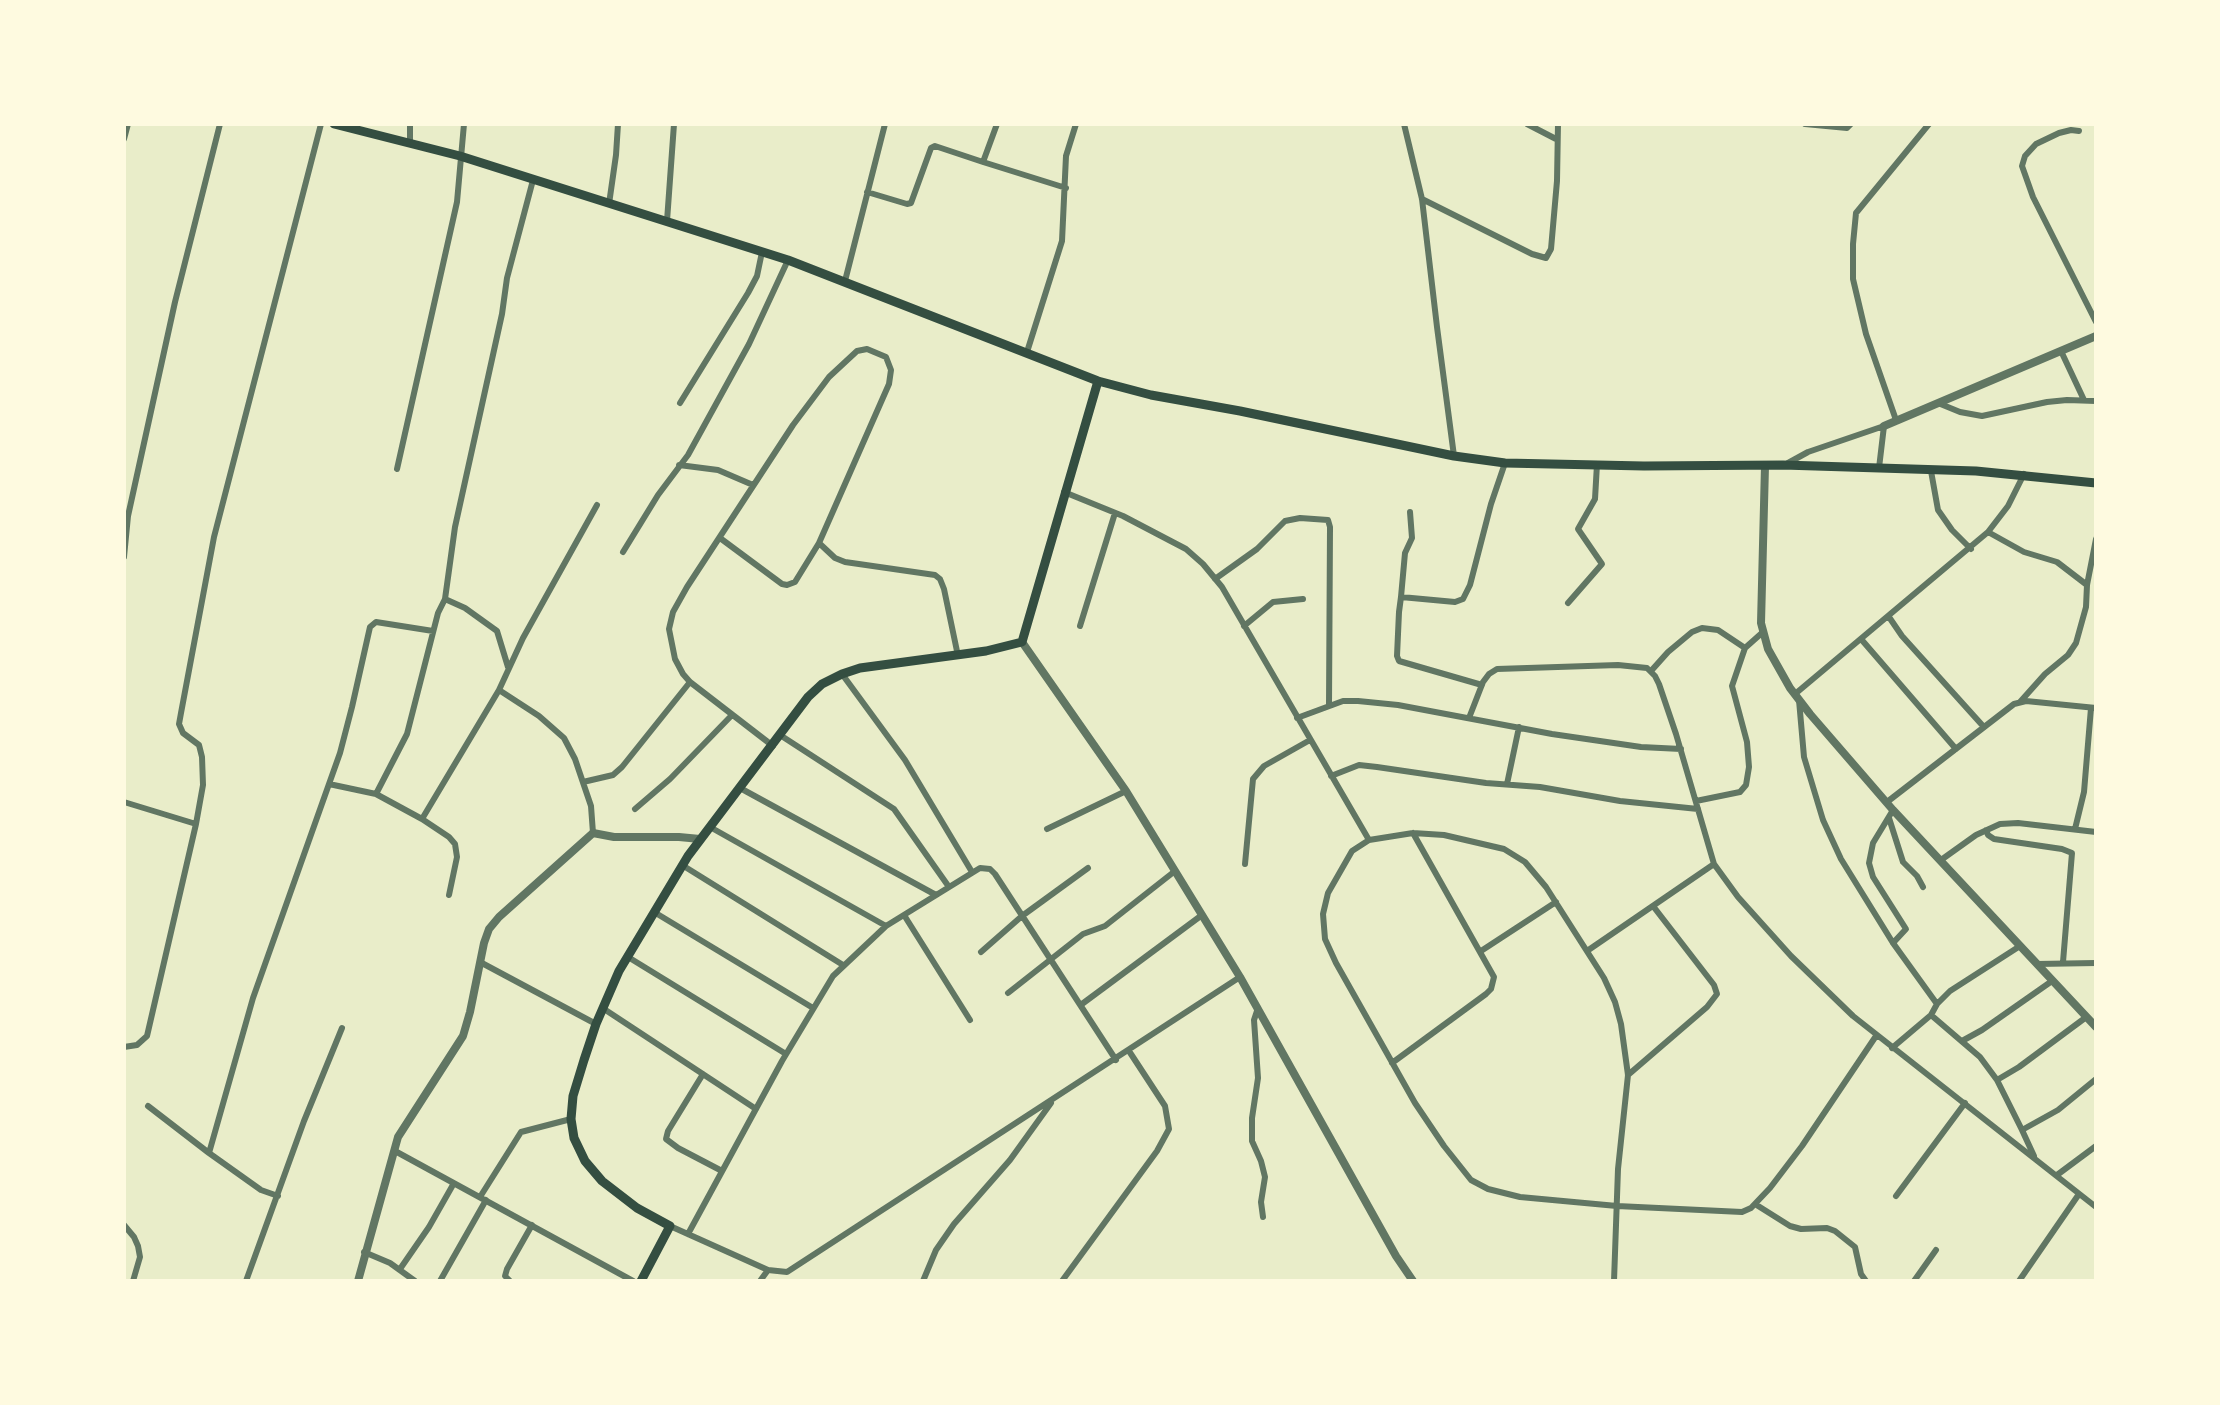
<!DOCTYPE html>
<style>
body{margin:0}
#map{position:relative;width:2220px;height:1405px;overflow:hidden;background:#e9edc9;font-family:"Fira Sans Condensed",sans-serif}
canvas{display:block}
.frame{position:absolute;inset:0;border:126px solid #fefae0;pointer-events:none}
</style>
<div id="map">
<canvas width="2220" height="1405"></canvas>
<div class="frame"></div>
</div>
<script>
const g = document.querySelector('canvas').getContext('2d');
g.lineJoin = 'round';
const poly = rows => new Path2D(rows.map(r => 'M' + r).join(''));
function strokePath(path, color, width, dash) { g.strokeStyle = color; g.lineWidth = width; g.lineCap = dash ? 'butt' : 'round'; g.setLineDash(dash || []); g.stroke(path); }
strokePath(poly([
 [410,124,410,143],
 [997,124,983,162,1066,188],
 [1404,124,1422,199,1437,327,1454,456],
 [1527,124,1556,139],
 [1805,124,1847,128,1851,124],
 [2079,131,2071,130,2059,133,2036,144,2025,156,2022,166,2033,197,2096,322],
 [124,139,128,124],
 [867,192,907,204,911,203,931,148,935,146,983,162],
 [1422,199,1532,254,1546,258,1551,249,1557,181,1558,124],
 [609,204,616,155,618,124],
 [667,221,674,124],
 [845,281,885,124],
 [2061,351,2084,400],
 [1027,352,1062,241,1066,156,1076,124],
 [680,403,748,293,757,276,762,252],
 [1938,403,1960,412,1982,416,2047,402,2067,400,2096,401],
 [1896,420,1866,334,1853,279,1853,244,1856,213,1929,124],
 [1788,463,1808,452,1884,426,1879,468],
 [679,465,718,470,753,485],
 [397,469,457,202,464,124],
 [1931,471,1938,510,1952,530,1971,549],
 [1064,492,1123,516,1186,549,1203,564,1222,587,1369,840,1352,851,1328,893,1323,914,1325,939,1336,963,1415,1103,1444,1146,1471,1180,1488,1189,1520,1197,1617,1206,1742,1212,1751,1208,1770,1188,1802,1146,1876,1036],
 [1988,532,2024,552,2057,562,2087,585],
 [720,538,782,584,787,585,795,582,819,543],
 [623,552,658,495,688,455,749,344,788,260],
 [124,557,128,516,175,302,220,124],
 [1215,579,1257,549,1285,521,1300,518,1328,520,1330,527,1329,705],
 [1401,597,1405,553,1412,538,1410,512],
 [445,599,465,608,497,631,508,667],
 [1568,603,1602,564,1578,529,1595,499,1597,464],
 [1889,617,1902,636,1983,726],
 [1080,626,1115,513],
 [1244,626,1273,602,1303,599],
 [1861,639,1956,749],
 [1651,671,1668,652,1692,632,1702,628,1718,630,1745,648],
 [842,674,905,760,972,872],
 [1482,685,1399,661,1397,656,1399,612,1401,597,1455,602,1463,599,1470,585,1491,504,1505,463],
 [499,690,523,638,597,505],
 [1795,694,1988,532,2008,506,2024,474],
 [1799,700,1804,757,1823,820,1841,859,1893,943,1937,1004],
 [2020,702,2045,674,2068,655,2076,643,2086,607,2087,585,2096,539],
 [1297,718,1343,701,1358,701,1398,705,1552,734,1641,747,1681,749],
 [1469,718,1483,682,1489,674,1497,669,1618,665,1647,668,1655,676,1659,684,1676,734,1714,864,1738,897,1791,956,1853,1016,2096,1207],
 [780,735,894,809,949,887],
 [773,746,690,682,683,674,675,659,669,629,673,612,687,587,793,425,829,377,857,351,867,349,886,357,891,370,889,384,819,543,835,558,845,562,935,575,940,579,944,589,958,656],
 [1331,776,1359,765,1377,767,1486,783,1540,787,1620,801,1698,809],
 [583,782,613,775,622,767,690,682],
 [329,784,376,794,407,734,438,613,445,599,455,527,502,314,507,278,533,180],
 [1507,784,1519,727],
 [740,788,936,895],
 [376,794,422,819,449,837,455,844,457,857,449,895],
 [1696,801,1740,792,1746,785,1749,767,1747,742,1732,686,1745,648,1763,632],
 [124,802,196,824],
 [1887,802,2014,704,2026,701,2096,708],
 [635,809,670,779,732,715],
 [1893,810,1873,843,1869,863,1873,877,1906,929,1893,943],
 [1889,818,1903,862,1917,876,1923,887],
 [422,819,499,690,539,716,564,738,575,759,591,806,593,833],
 [710,827,886,926],
 [1047,829,1126,791],
 [2075,829,2084,792,2091,708],
 [1986,830,1988,835,1994,839,2062,849,2072,853,2063,962],
 [1369,840,1413,833,1444,835,1504,849,1525,862,1546,887,1604,978,1615,1002,1621,1024,1628,1075,1618,1169,1614,1281],
 [1941,860,1976,835,2000,824,2018,823,2096,832],
 [1245,864,1253,779,1264,766,1310,740],
 [682,865,843,965],
 [654,912,813,1008],
 [904,915,970,1020],
 [1481,951,1556,902],
 [1587,951,1714,864],
 [981,952,1022,916,1088,868],
 [628,957,786,1054],
 [480,962,596,1024],
 [2037,964,2096,963],
 [1008,993,1083,934,1105,926,1175,871],
 [1082,1004,1202,915],
 [1258,1008,1254,1020,1258,1078,1252,1118,1252,1141,1261,1161,1265,1177,1261,1202,1263,1217],
 [604,1009,756,1109],
 [1931,1015,1937,1004,1950,991,2020,946],
 [1962,1041,1982,1030,2052,981],
 [124,1047,137,1045,147,1036,196,824,203,785,202,757,199,745,183,733,179,724,181,713,214,537,321,124],
 [1892,1048,1931,1015,1980,1057,1997,1080,2022,1130],
 [1392,1063,1486,994,1491,989,1494,977,1413,833],
 [703,1074,668,1131,666,1139,678,1148,722,1171],
 [1628,1075,1707,1007,1717,994,1714,985,1653,906],
 [1997,1080,2019,1067,2085,1018],
 [148,1106,209,1153,253,998,340,753,352,707,370,627,376,622,433,631],
 [395,1151,633,1281],
 [209,1153,261,1190,278,1196],
 [2034,1156,2022,1130,2058,1110,2096,1079],
 [2057,1175,2096,1146],
 [1896,1196,1965,1103],
 [480,1197,521,1132,571,1119],
 [1755,1204,1790,1226,1801,1229,1827,1228,1835,1231,1855,1247,1861,1274,1866,1281],
 [124,1225,134,1237,138,1246,140,1257,133,1281],
 [670,1226,768,1270,787,1272,1240,977],
 [688,1234,782,1061,833,976,886,926,980,868,990,869,995,874,1116,1060],
 [364,1252,390,1263,415,1281],
 [400,1269,429,1227,454,1183],
 [246,1281,304,1121,342,1028],
 [440,1281,486,1200],
 [510,1281,505,1276,507,1269,532,1225],
 [760,1281,768,1270],
 [923,1281,936,1250,954,1224,1010,1160,1051,1103],
 [1062,1281,1157,1151,1169,1129,1165,1106,1129,1051],
 [1914,1281,1936,1250],
 [2019,1281,2079,1194]
]), '#617663', 6);
strokePath(poly([
 [1884,426,2096,336],
 [1765,466,1761,623,1768,649,1790,688,1810,714,1893,810,2096,1027],
 [1022,642,1126,791,1240,977,1396,1256,1413,1281],
 [358,1281,398,1137,463,1036,470,1012,484,943,489,929,499,917,593,833,614,837,679,837,700,839]
]), '#617663', 8);
strokePath(poly([
 [334,124,460,156,788,260,1098,381,1151,395,1240,411,1454,456,1505,463,1644,466,1783,465,1976,471,2096,483],
 [641,1281,670,1226,637,1208,602,1181,585,1161,574,1138,571,1119,573,1096,584,1060,596,1024,619,971,688,856,808,697,822,684,842,674,860,668,986,651,1022,642,1098,381]
]), '#344e41', 9);
</script>
